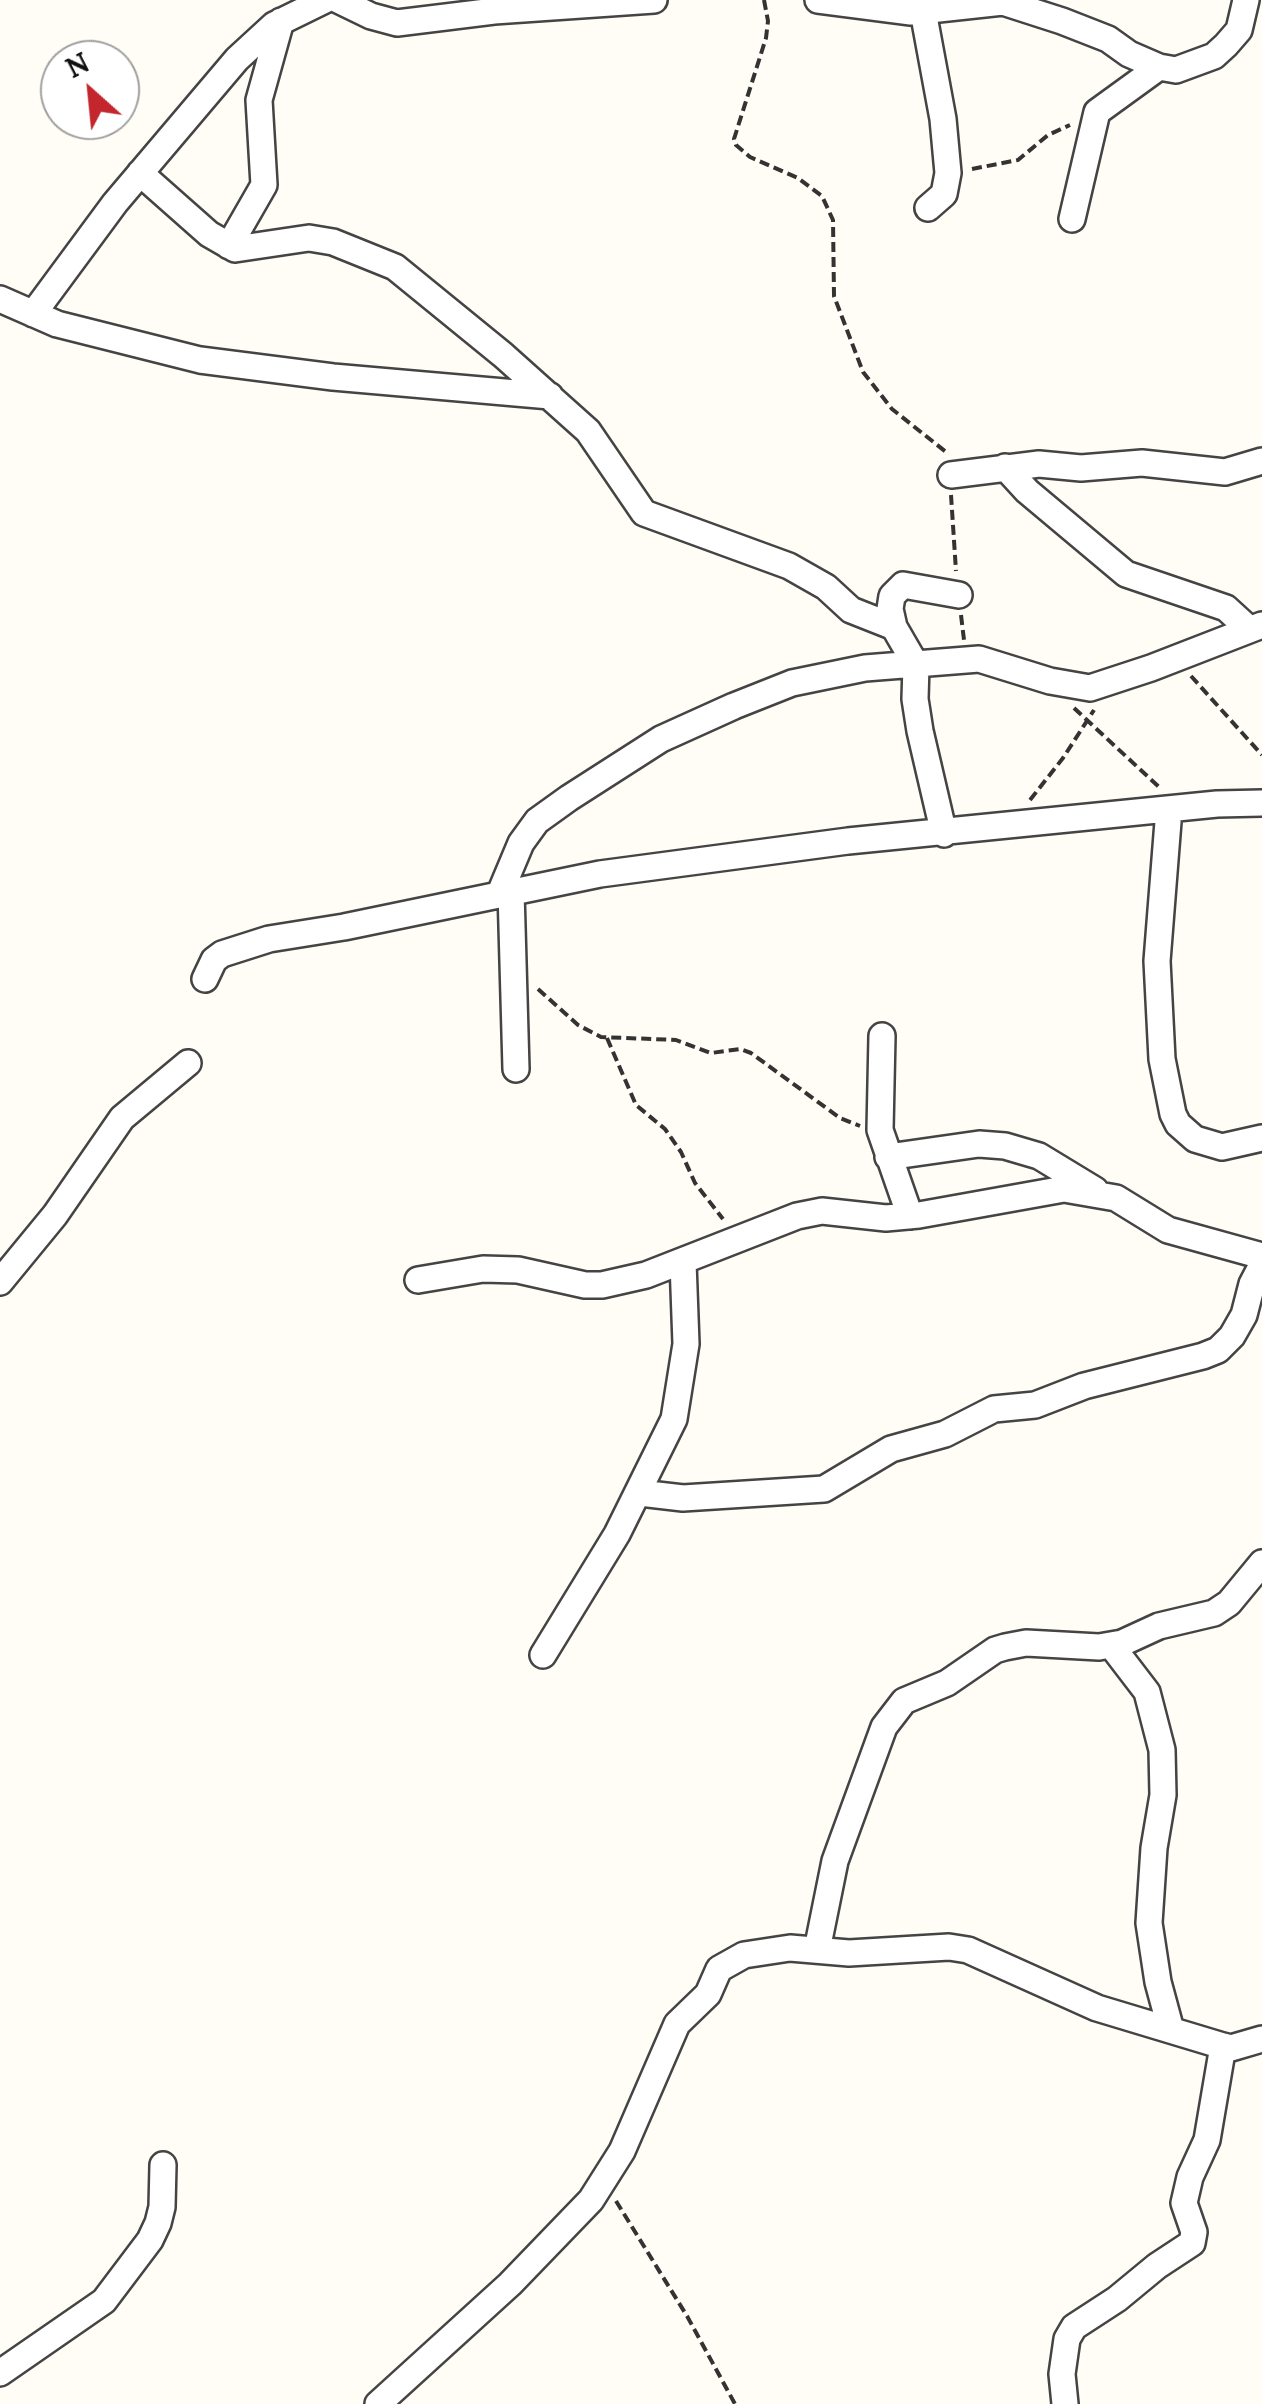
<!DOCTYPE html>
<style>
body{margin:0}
#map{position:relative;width:1262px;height:2404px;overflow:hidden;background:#fffdf5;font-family:Lora,serif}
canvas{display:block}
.north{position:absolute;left:40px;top:40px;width:100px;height:100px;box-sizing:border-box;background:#fff;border:2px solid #a0a0a0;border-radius:50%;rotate:333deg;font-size:28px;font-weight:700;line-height:40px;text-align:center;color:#111}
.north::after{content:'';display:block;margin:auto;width:35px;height:45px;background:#c4262e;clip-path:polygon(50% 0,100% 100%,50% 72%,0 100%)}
</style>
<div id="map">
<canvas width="1262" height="2404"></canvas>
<div class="north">N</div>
</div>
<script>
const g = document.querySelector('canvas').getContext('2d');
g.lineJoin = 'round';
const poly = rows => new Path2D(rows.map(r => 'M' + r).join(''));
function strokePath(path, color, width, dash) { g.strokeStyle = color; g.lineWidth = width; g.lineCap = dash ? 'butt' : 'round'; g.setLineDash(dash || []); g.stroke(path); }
const minor = poly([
 [338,0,371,16,397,23,494,11,654,0],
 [818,0,911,12,1003,2,1062,21,1108,39,1129,54,1159,67,1176,70,1214,56,1226,45,1239,30,1246,0],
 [923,11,943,119,948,173,944,194,928,208],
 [140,173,209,234,235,249,309,238,333,242,395,267,503,355,588,431,644,513,789,566,826,587,851,610,894,627],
 [1072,219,1097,112,1159,67],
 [229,246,264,185,259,100,281,21],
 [0,299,57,324,200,360,333,377,550,396],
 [33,314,115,203,237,59,274,25,325,0],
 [1005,467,1027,491,1126,574,1226,608,1249,629],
 [951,475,1039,464,1081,468,1142,463,1225,472,1262,461],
 [1169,809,1157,961,1162,1059,1173,1114,1178,1124,1195,1139,1222,1147,1262,1138],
 [944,834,920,731,915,699,916,665,894,627,890,609,892,596,903,585,959,595],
 [511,891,516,1069],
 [500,893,521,843,537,821,569,798,661,739,734,706,792,683,865,668,979,659,1050,681,1090,688,1151,668,1262,625],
 [205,979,214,960,222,954,269,939,344,927,600,874,848,841,1217,804,1262,803],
 [882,1036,880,1130,910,1216],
 [888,1157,979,1144,1005,1146,1039,1156,1095,1190],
 [418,1280,483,1269,518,1270,585,1285,602,1285,646,1275,797,1216,822,1211,886,1218,919,1215,1064,1189,1116,1198,1168,1230,1262,1256],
 [0,1282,55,1215,122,1118,188,1063],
 [640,1493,683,1498,824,1489,891,1449,945,1434,994,1409,1035,1405,1084,1386,1203,1356,1218,1350,1232,1336,1244,1315,1252,1284,1262,1265],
 [1111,1645,1147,1692,1162,1750,1163,1795,1154,1848,1149,1923,1158,1982,1171,2030],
 [543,1655,617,1534,674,1419,686,1344,683,1262],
 [817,1950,835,1861,884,1727,904,1701,947,1683,995,1650,1005,1647,1026,1643,1099,1647,1122,1643,1159,1626,1214,1613,1229,1603,1262,1563],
 [0,2373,104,2301,150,2240,158,2223,162,2207,163,2165],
 [378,2404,510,2284,591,2200,622,2151,677,2024,708,1994,719,1969,744,1955,790,1948,849,1953,949,1947,968,1950,1097,2008,1223,2046,1231,2048,1262,2039],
 [1065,2404,1062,2374,1067,2339,1074,2327,1117,2299,1157,2266,1192,2243,1194,2232,1184,2203,1190,2177,1207,2140,1223,2046]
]);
strokePath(minor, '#444', 30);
strokePath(poly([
 [764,0,768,21,766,38,734,139,736,145,750,157,798,178,822,196,833,220,834,296,863,372,892,409,946,452],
 [972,169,1018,160,1048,135,1070,125],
 [951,495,956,571],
 [961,615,964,640],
 [1191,676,1262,755],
 [1074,708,1159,787],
 [1030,800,1063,758,1094,710],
 [538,989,578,1025,601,1037,676,1040,711,1053,740,1049,751,1053,840,1118,860,1126],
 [607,1038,636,1105,665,1129,681,1152,695,1183,723,1219],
 [616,2201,687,2316,735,2404]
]), '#333', 4, [10, 5]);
strokePath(minor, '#fff', 25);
</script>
